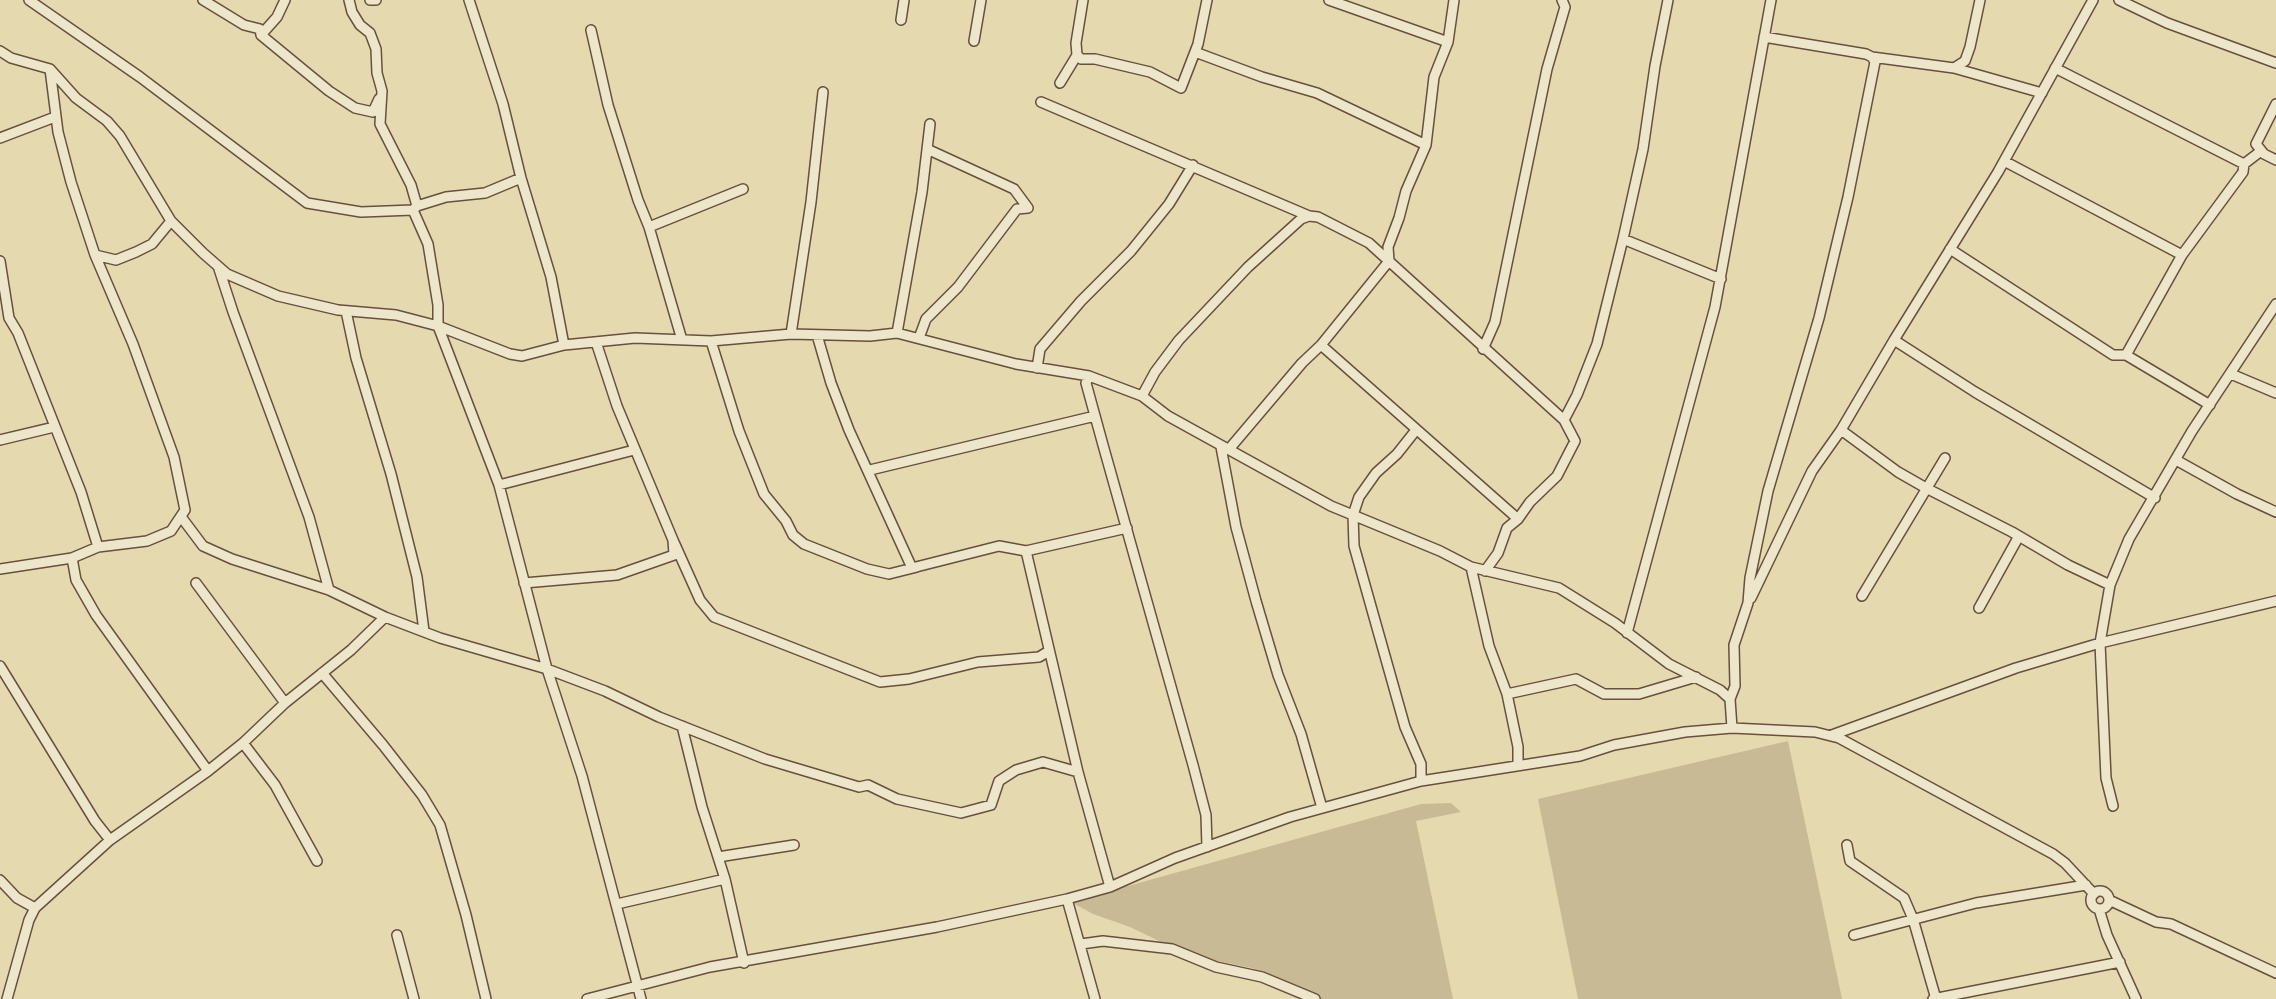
<!DOCTYPE html>
<style>
body{margin:0}
canvas{display:block;background:#e5d9af}
</style>
<canvas width="2276" height="999"></canvas>
<script>
const g = document.querySelector('canvas').getContext('2d');
g.lineJoin = 'round';
function fill(path, color) { g.fillStyle = color; g.fill(path, 'evenodd'); }
const poly = rows => new Path2D(rows.map(r => 'M' + r).join(''));
function strokePath(path, color, width, dash) { g.strokeStyle = color; g.lineWidth = width; g.lineCap = dash ? 'butt' : 'round'; g.setLineDash(dash || []); g.stroke(path); }
fill(poly([
 [1788,741,1842,999,1578,999,1538,799],
 [1451,803,1461,812,1416,821,1453,999,1322,999,1252,968,1188,955,1130,927,1093,914,1071,902,1421,804]
]), '#c9ba96');
const minor = poly([
 [29,0,140,77,307,203,361,212,413,210],
 [203,0,244,25,260,29,261,35,277,17,285,0],
 [349,0,352,12,360,25,370,33,376,49,377,73,382,91,380,124,411,185,417,206,413,210,428,244,438,305,438,326,499,485,547,669,582,776,641,999],
 [370,0,376,0],
 [469,0,503,104,521,178,551,277,564,345],
 [1083,0,1076,43,1077,55,1081,59,1095,59,1150,72,1181,88,1198,44,1207,0],
 [1329,0,1448,42],
 [2119,0,2167,23,2276,63],
 [901,20,904,0],
 [591,30,608,105,638,200,649,227,682,340],
 [261,35,329,91,355,108,373,112,379,99],
 [974,41,981,0],
 [0,51,11,58,50,69,76,98,107,121,120,136,171,221,203,253,227,274,278,296,338,310,396,315,438,326,510,354,522,356,564,345,635,338,711,341,791,334,870,336,897,333,1016,364,1089,376,1142,396,1168,416,1331,506,1440,551,1471,567,1559,588,1615,623,1669,664,1720,690,1730,699,1732,728],
 [1195,52,1262,77,1317,93,1426,145],
 [1872,57,1954,68,1965,61,1970,47,1980,0],
 [1954,68,2042,93],
 [2055,68,2244,164],
 [1060,83,1077,55],
 [1041,102,1309,216],
 [2276,104,2256,144,2264,154,2276,160],
 [0,138,55,117],
 [2004,161,2182,255],
 [417,206,446,197,485,193,521,178],
 [649,227,743,189],
 [1623,239,1721,279],
 [1950,249,2113,355,2126,355,2182,255,2243,172,2244,164,2261,151],
 [95,255,116,260,136,252,152,244,171,221],
 [0,261,9,318,18,333,81,492,98,547],
 [219,269,233,312,309,517,329,590],
 [346,311,356,358,391,474,417,577,424,631],
 [897,333,922,192,930,124],
 [791,334,811,202,823,92],
 [817,335,831,383,849,430,912,568,999,546,1026,551,1127,528],
 [919,338,926,319,958,287,1017,209,1028,208,1014,189,927,149],
 [1894,340,1975,392,2155,498],
 [711,341,739,431,764,494,786,521,793,535,804,544,867,569,889,574,917,567],
 [1321,345,1518,519],
 [1483,349,1495,322,1547,69,1565,7,1562,0],
 [2126,355,2210,405],
 [1037,368,1040,349,1081,301,1131,251,1169,204,1193,165],
 [2231,374,2276,393],
 [1089,376,1086,383,1103,445,1193,765,1206,815,1207,847],
 [1142,396,1155,372,1179,340,1248,267,1301,219,1309,216,1318,217,1369,243,1564,420],
 [1416,430,1397,454,1376,473,1359,497,1353,515,1354,546,1405,727,1421,764,1421,781],
 [1841,430,1898,472,1926,488,2012,532,2068,565,2110,585],
 [0,440,54,427],
 [1221,447,1236,527,1256,601,1278,675,1301,734,1322,808],
 [1230,448,1302,363,1321,345,1389,261,1388,247,1399,218,1406,191,1426,145,1434,77,1448,42,1454,0],
 [2176,460,2237,494,2276,512],
 [870,470,1095,416],
 [499,485,634,450],
 [182,518,203,546,232,559,329,590,385,617,440,638,547,669,605,691,659,717,765,759,859,787,868,785,897,799,961,813,991,805,999,781,1016,770,1043,762,1078,772],
 [673,540,700,600,714,617,880,682,909,679,978,662,1039,657,1049,651],
 [1026,551,1078,772,1110,887],
 [72,558,76,580,96,615,208,771],
 [1471,567,1489,646,1507,694,1518,747,1518,765],
 [0,569,72,558,98,547,147,541,171,531,185,510,174,457,133,344,95,255,71,182,58,132,50,69],
 [1485,571,1498,553,1507,528,1518,519,1530,502,1557,476,1575,441,1564,420,1577,395,1597,344,1623,239,1643,149,1655,66,1668,0],
 [196,583,285,703],
 [524,583,617,575,674,555,673,540,617,406,596,342],
 [1862,596,1945,458],
 [1751,598,1812,471,1841,430,1894,340,1998,172,2093,0],
 [1979,608,2019,536],
 [1627,633,1715,307,1771,0],
 [0,666,95,821,110,840],
 [322,673,383,745,422,795,440,825,466,915,486,999],
 [1507,694,1576,679,1604,694,1639,694,1696,677],
 [1730,699,1735,686,1734,645,1748,603,1750,578,1768,491,1819,318,1848,197,1875,62,1872,57,1866,54,1764,37],
 [682,726,702,807,725,879,744,963],
 [1832,735,2016,668,2100,643,2276,601],
 [243,743,275,785,317,861],
 [2113,806,2106,778,2100,643,2110,585,2129,539,2192,431,2276,304],
 [1847,845,1850,861,1904,898,1913,919,1936,999],
 [718,857,794,845],
 [0,880,17,898,35,908],
 '2091 900a9 9 0 1 1 18 0a9 9 0 1 1-18 0Z',
 [1067,899,1095,999],
 [2109,900,2156,922,2171,924,2276,973],
 [617,904,725,879],
 [2099,909,2107,935,2136,999],
 [397,935,414,999],
 [1854,935,1976,903,2086,885],
 [1081,944,1103,941,1172,949,1216,967,1262,977,1315,999],
 [7,999,29,920,35,908,110,840,208,771,243,743,285,703,351,650,385,617],
 [587,999,710,967,937,927,1067,899,1110,887,1175,858,1290,817,1421,781,1580,756,1614,745,1685,732,1732,728,1815,732,1839,738,2053,854,2065,863,2094,894],
 [1933,999,2120,962]
]);
strokePath(minor, '#68503e', 12);
strokePath(minor, '#eee6cb', 9);
</script>
